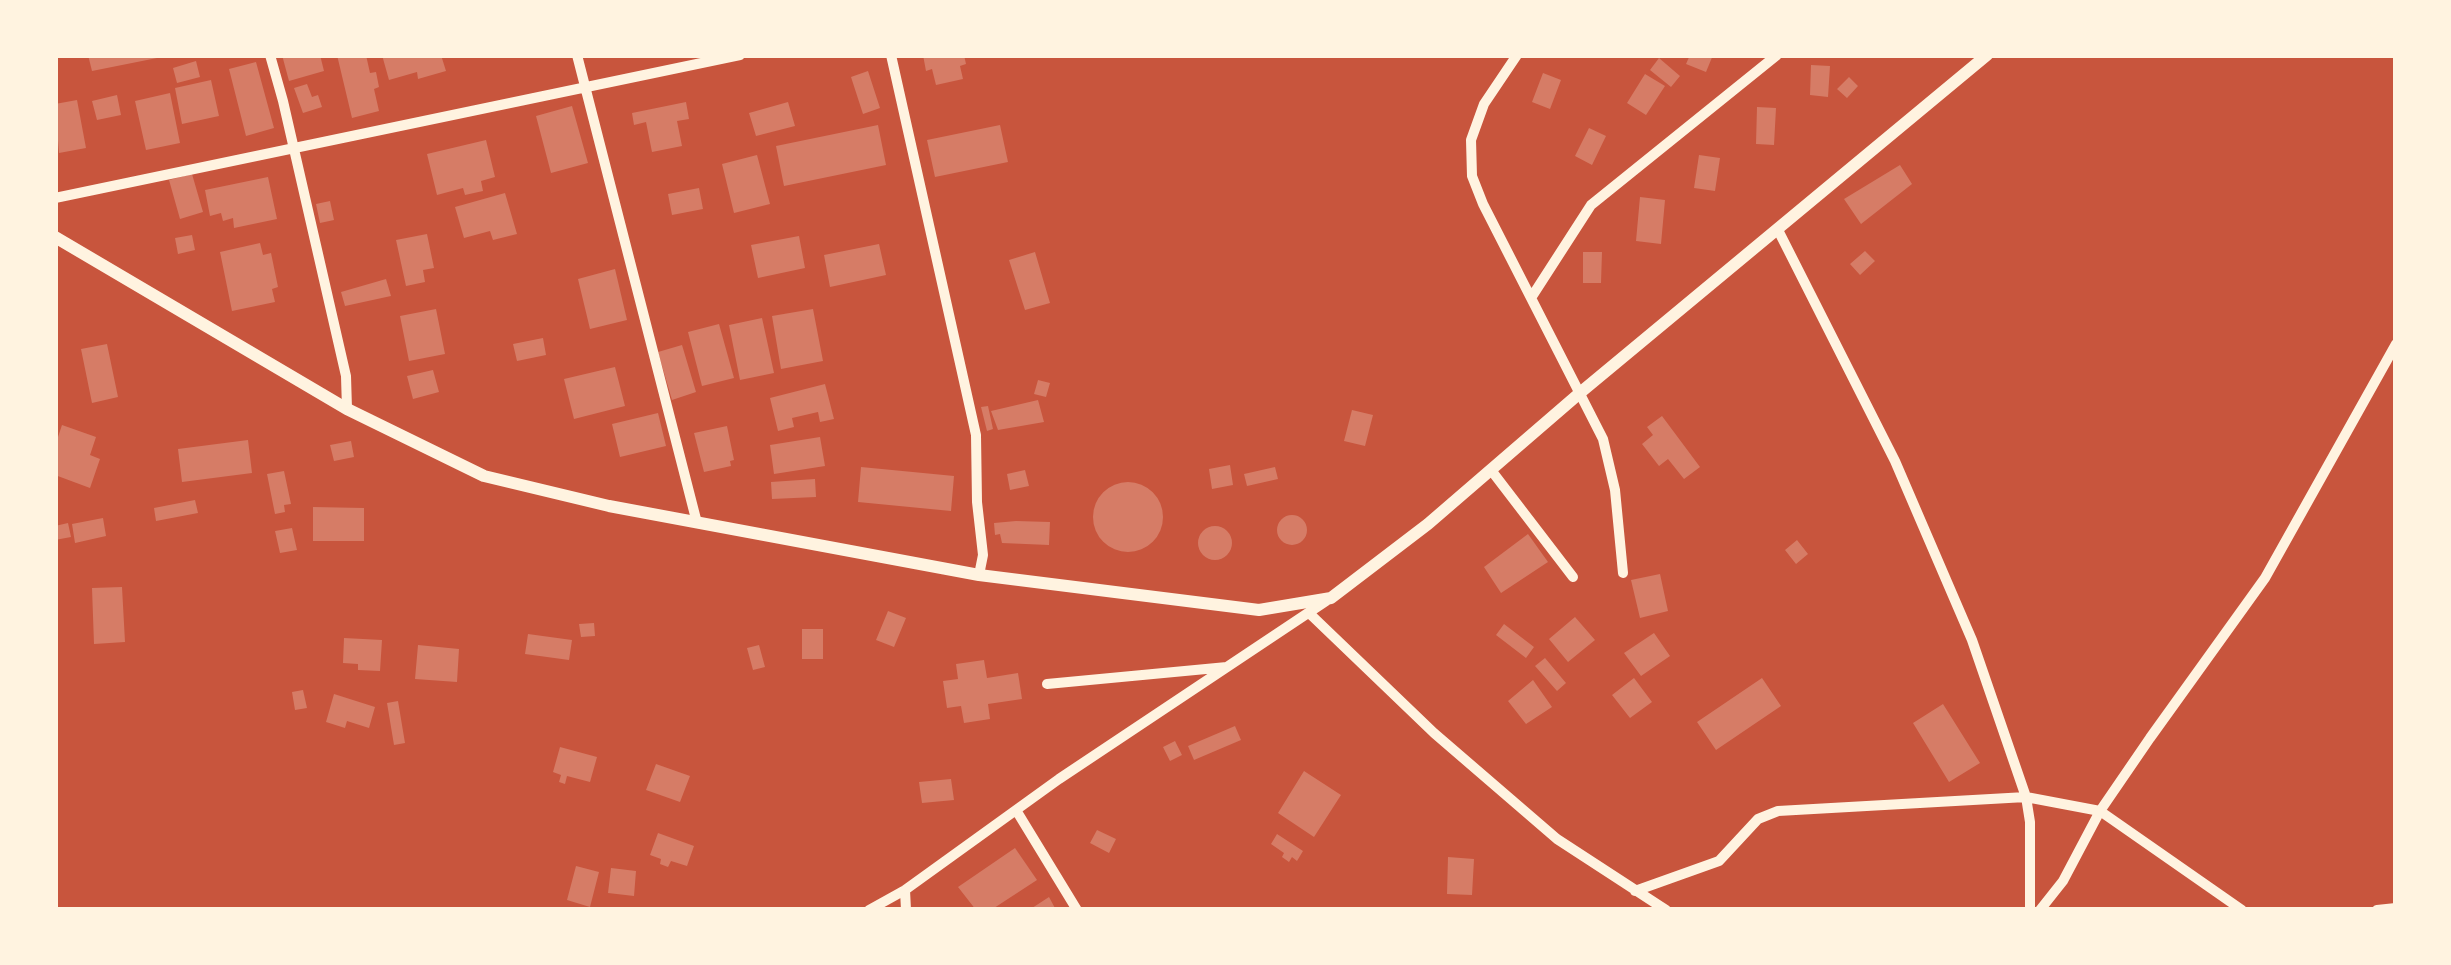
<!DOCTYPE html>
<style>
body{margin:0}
#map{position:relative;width:2451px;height:965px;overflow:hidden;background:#c8553d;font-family:"Fira Sans Condensed",sans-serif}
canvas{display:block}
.frame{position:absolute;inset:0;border:58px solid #fff3e0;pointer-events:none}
</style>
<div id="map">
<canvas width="2451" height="965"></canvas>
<div class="frame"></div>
</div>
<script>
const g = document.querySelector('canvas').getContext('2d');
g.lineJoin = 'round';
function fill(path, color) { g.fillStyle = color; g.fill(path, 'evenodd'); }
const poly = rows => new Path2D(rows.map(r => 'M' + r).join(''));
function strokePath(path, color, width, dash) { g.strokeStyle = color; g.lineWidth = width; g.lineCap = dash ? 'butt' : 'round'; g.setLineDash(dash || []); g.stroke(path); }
fill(poly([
 [88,55,162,55,162,57,92,71],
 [282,55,320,55,324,71,289,81],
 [337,55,366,55,370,73,376,72,379,87,374,89,379,111,352,118],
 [382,55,441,55,446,71,418,79,417,72,389,80],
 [923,55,964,55,966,64,960,66,963,79,936,85,932,69,926,71],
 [1690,55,1713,55,1706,72,1686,64],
 [1659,58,1680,76,1671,87,1650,70],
 [196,61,200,77,177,83,173,68],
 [256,62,274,128,246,136,229,69],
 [1811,65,1830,66,1828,97,1810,95],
 [868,71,880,108,863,114,851,77],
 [1543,73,1561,80,1550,109,1532,102],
 [1645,74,1665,86,1646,115,1627,103],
 [1849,77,1858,86,1847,98,1837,89],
 [211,80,219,116,182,124,175,88],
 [307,84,312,97,318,95,322,107,303,113,294,88],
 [170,93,180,143,146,150,135,101],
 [117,95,121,115,97,120,92,101],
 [77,100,86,148,59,153,55,104],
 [686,102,689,119,677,121,682,146,652,152,646,122,634,125,632,113],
 [788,102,795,126,756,136,749,113],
 [572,106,588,163,551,173,536,116],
 [1757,107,1776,108,1774,145,1756,144],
 [878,125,886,165,784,186,776,146],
 [1000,125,1008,162,935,177,927,140],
 [1589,128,1606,136,1592,165,1575,156],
 [486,140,495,177,481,181,483,191,465,195,463,188,437,195,427,154],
 [757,155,770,204,734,213,722,164],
 [1699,155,1720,158,1715,191,1694,188],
 [1900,165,1912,184,1861,224,1844,199],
 [192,174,203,212,180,219,169,180],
 [268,177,277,219,234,228,233,218,223,221,221,213,210,216,205,190],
 [699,188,703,209,672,215,668,194],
 [505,193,517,234,493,240,490,231,464,238,455,207],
 [1640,197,1665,200,1661,244,1636,241],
 [330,201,334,220,320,223,316,204],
 [427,234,434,268,423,270,425,282,406,286,396,240],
 [192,235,195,250,178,254,175,238],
 [799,236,805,268,758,278,751,245],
 [260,243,263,255,271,253,278,287,272,289,275,302,232,311,220,252],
 [879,244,886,275,830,287,824,255],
 [1865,251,1875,261,1860,275,1850,264],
 [1035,252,1050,303,1025,310,1009,260],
 [1583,252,1602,252,1601,283,1583,283],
 [615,269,627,320,590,329,578,279],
 [386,279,391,296,345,306,341,292],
 [436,309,445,354,409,361,400,316],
 [813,309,823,361,781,369,772,316],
 [762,318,774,373,740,380,729,325],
 [719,324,734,378,702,386,688,332],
 [543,338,546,355,517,361,513,344],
 [107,344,118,397,92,403,81,349],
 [682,345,696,392,672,400,658,352],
 [615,367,625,406,574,419,564,379],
 [433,370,439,392,413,399,407,376],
 [1038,380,1050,383,1046,397,1034,394],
 [825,384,834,419,820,422,818,412,792,418,794,427,778,431,770,398],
 [1038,400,1044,422,998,430,991,411],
 [988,406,993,429,987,431,981,407],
 [1352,410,1373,415,1365,446,1344,441],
 [658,413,666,446,620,457,612,424],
 [1662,416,1700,467,1684,479,1668,459,1659,466,1642,444,1653,435,1647,427],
 [62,425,96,437,90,455,100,459,90,488,55,475,55,446],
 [727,426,734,460,730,461,731,466,704,472,694,433],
 [820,437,825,466,774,474,770,445],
 [248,440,252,473,182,482,178,449],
 [351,441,354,457,334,461,330,445],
 [1230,465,1233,485,1212,489,1209,469],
 [861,467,954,476,951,511,858,502],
 [1275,467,1278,479,1247,486,1244,474],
 [1025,470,1029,486,1010,490,1007,474],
 [284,471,291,504,284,505,285,512,275,514,267,474],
 [815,479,816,497,772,499,771,482],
 '1093 517a35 35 0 1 1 70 0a35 35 0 1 1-70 0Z',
 [195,500,198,513,156,521,154,508],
 [313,507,364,508,364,541,313,541],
 '1277 530a15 15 0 1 1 30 0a15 15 0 1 1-30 0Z',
 [103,518,106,536,75,543,72,524],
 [1016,521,1050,522,1049,545,1002,543,1000,534,995,535,994,523],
 [68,523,71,537,55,540,55,526],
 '1198 543a17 17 0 1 1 34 0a17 17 0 1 1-34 0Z',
 [292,528,297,550,280,553,275,531],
 [1528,534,1548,562,1501,593,1484,567],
 [1797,540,1808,554,1796,564,1785,550],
 [1660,574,1668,611,1640,618,1631,580],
 [122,587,125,642,94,644,92,588],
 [888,611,906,618,894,647,876,640],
 [1575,617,1595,640,1568,662,1549,639],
 [594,623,595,636,581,637,579,624],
 [1504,624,1534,647,1526,658,1496,635],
 [802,629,823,629,823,659,802,659],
 [1654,633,1670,656,1641,676,1624,653],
 [528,634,572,640,569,660,525,654],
 [344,638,382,640,380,671,358,670,358,664,343,663],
 [418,645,459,649,457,682,415,679],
 [759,645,765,667,753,670,747,648],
 [1545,658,1566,683,1557,691,1535,666],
 [984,660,987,678,1018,673,1022,699,988,704,990,719,964,723,961,706,947,708,943,681,958,679,956,664],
 [1634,678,1652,702,1630,718,1612,695],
 [1762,678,1781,706,1716,750,1697,722],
 [1533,680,1552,707,1526,724,1508,701],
 [303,690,307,708,295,710,292,692],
 [334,694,375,707,369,728,347,721,345,728,326,722],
 [398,701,405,743,394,745,387,703],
 [1943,704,1980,763,1949,782,1913,723],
 [1235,726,1241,740,1194,760,1188,746],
 [1175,741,1182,755,1170,761,1163,747],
 [560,747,597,757,590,782,567,776,565,784,559,782,561,775,553,772],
 [656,764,690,776,680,802,646,790],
 [1304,771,1341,795,1314,837,1278,813],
 [951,779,954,800,922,803,919,782],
 [1097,830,1116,839,1109,853,1090,843],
 [658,833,694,846,687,866,671,861,668,867,660,864,661,859,650,855],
 [1277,834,1303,851,1297,861,1292,857,1289,862,1282,857,1284,853,1271,844],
 [1015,848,1037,880,991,910,976,910,958,887],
 [1448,857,1474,859,1472,895,1447,894],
 [576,866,599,872,590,907,567,900],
 [611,868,636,871,634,896,608,893],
 [1049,897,1056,910,1029,910]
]), '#d67c66');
strokePath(poly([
 [270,55,283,101,346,376,347,409],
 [577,55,697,523],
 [891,55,976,435,977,502,983,555,979,575],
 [1517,55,1484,104,1471,140,1472,176,1483,204,1603,439,1615,490,1623,573],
 [55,198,740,55],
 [1778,230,1895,461,1972,640,2026,797,2030,822,2030,910],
 [1531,298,1591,205,1777,55],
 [1491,470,1573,577],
 [1309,613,1434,733,1557,839,1666,910],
 [1047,684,1227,667],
 [1016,810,1077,910],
 [905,890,906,910],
 [1635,891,1719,861,1758,819,1778,811,2026,797,2100,811,2242,910],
 [869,910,905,890,1059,779,1326,601],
 [2040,910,2063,881,2100,811,2150,738,2265,578,2396,344],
 [2377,910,2396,908]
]), '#fff3e0', 10);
strokePath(poly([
 [55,237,347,409,484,476,609,506,979,575,1259,610,1331,598,1428,524,1581,392,1987,55]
]), '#fff3e0', 12);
</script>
